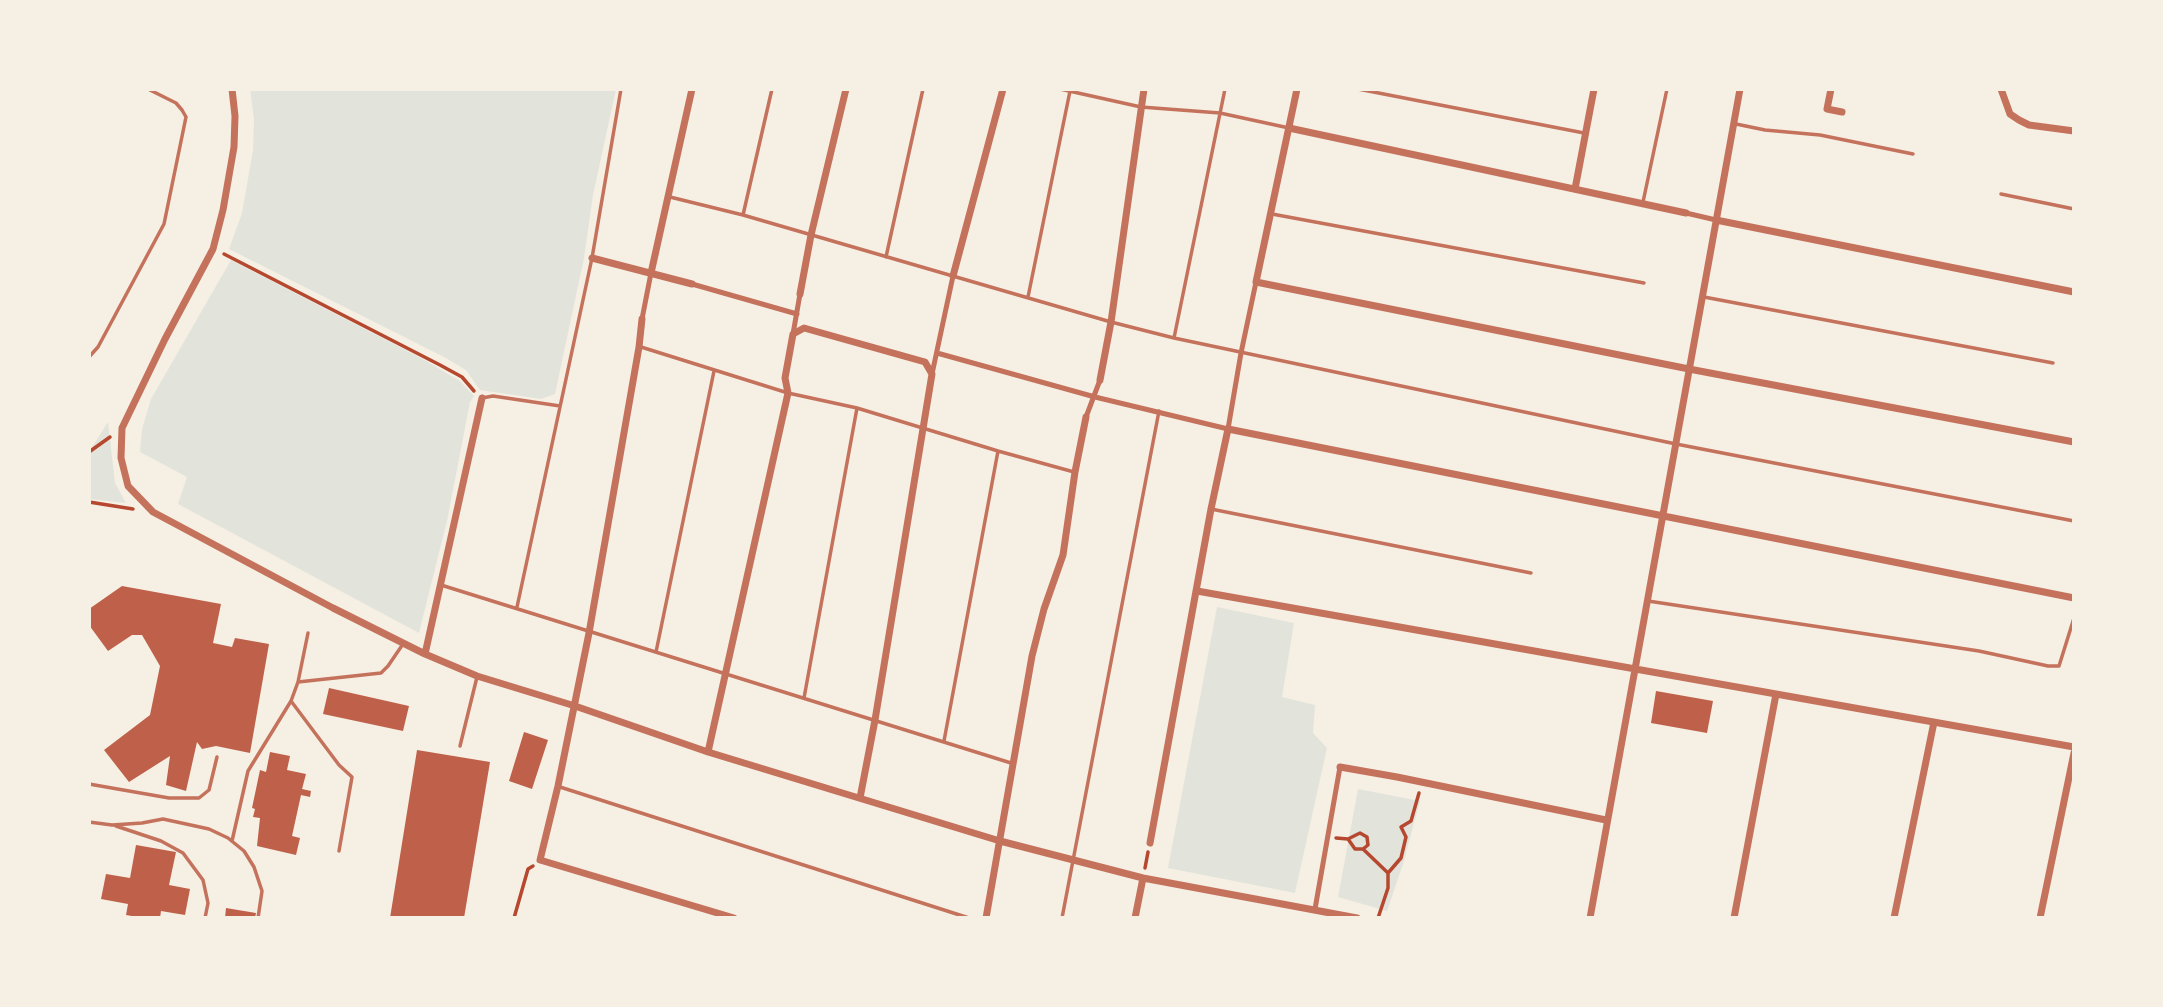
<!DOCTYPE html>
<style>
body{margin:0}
#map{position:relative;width:2163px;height:1007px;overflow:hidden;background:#f6efe4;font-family:Lora,serif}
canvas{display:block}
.frame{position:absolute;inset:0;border:91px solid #f6efe4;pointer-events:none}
</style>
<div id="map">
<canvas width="2163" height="1007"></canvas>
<div class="frame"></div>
</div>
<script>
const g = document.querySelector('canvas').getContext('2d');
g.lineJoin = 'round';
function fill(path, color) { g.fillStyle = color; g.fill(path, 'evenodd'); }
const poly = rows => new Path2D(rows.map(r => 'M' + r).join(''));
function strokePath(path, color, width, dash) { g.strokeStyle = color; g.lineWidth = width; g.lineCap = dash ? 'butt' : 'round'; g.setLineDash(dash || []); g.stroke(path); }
fill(poly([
 [250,89,616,89,593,195,584,258,555,394,541,399,480,390,466,370,444,357,229,249,242,213,253,150,254,119],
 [231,260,421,358,460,381,474,396,470,402,447,521,419,633,178,504,187,477,140,452,142,429,151,399],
 [108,422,115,483,126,503,89,499,89,452],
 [1217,607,1294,623,1282,697,1315,705,1313,733,1327,748,1295,893,1168,868],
 [1358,789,1420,801,1403,864,1387,911,1338,897]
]), '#e2e4dc');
fill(poly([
 [122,586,221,604,213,643,232,647,235,638,269,644,250,753,216,746,202,749,197,742,186,791,166,785,170,756,129,782,104,750,150,715,160,666,142,635,132,635,108,651,89,625,89,609],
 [329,688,409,706,403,731,323,714],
 [1656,691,1713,701,1707,733,1651,723],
 [524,732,548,740,532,789,509,781],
 [417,750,490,762,464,918,390,918],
 [270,752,290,756,287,770,306,774,302,789,311,791,310,797,301,795,292,836,300,838,296,855,257,846,260,818,253,817,255,809,252,808,260,770,266,772],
 [136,845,176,852,169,885,190,889,185,915,161,911,160,918,143,918,126,915,128,904,101,899,106,874,130,878],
 [226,908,256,913,255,918,225,918]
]), '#bf614a');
strokePath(poly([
 [224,254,440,365,462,377,474,391],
 [89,452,110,437],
 [89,502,133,509],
 [1336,838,1348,839,1360,833,1367,837,1368,845,1363,849,1355,849,1348,839],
 [1363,849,1388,873,1401,858,1406,837,1401,827,1411,821,1419,793],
 [1145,868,1148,852],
 [514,918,528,869,533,866],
 [1378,918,1388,888,1388,873]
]), '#b5482f', 3.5);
strokePath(poly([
 [1060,89,1141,107,1220,113,1289,128],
 [1358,89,1584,133],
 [1736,124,1765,130,1820,135,1913,154],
 [2001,194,2074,209],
 [670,197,743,215,1111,322,1174,338,1676,444,2074,521],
 [1643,202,1667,89],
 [1272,214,1644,283],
 [743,215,772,89],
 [886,257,923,89],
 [1028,297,1070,91],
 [1704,297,2053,363],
 [1174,338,1225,89],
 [641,347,788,393,857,408,998,451,1074,472],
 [89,357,98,347,164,224,186,117,182,110,176,103,148,89],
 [482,398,493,396,560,406],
 [1211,509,1531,573],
 [441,585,1011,763],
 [1648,601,1979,651,2048,666,2059,666,2074,618],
 [517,607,592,258,621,89],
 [656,652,714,371],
 [298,682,308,633],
 [804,698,857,408],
 [291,701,339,765,352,777,339,851],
 [944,741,998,451],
 [460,746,477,677],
 [89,784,169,798,199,798,209,790,217,757],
 [560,787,969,918],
 [89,822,112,825,142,823,163,819,209,829,228,838,244,851,254,867,262,891,258,918],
 [116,826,161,841,183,853,203,880,208,903,205,918],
 [232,841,248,771,291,701,298,682,381,673,388,666,403,644],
 [1062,918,1159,411]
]), '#c5725c', 3.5);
strokePath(poly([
 [1686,213,1716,220],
 [692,284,797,314],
 [642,319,651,273],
 [793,334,800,294],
 [937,353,1095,397,1228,429,1241,353,1256,282],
 [932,374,953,276],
 [1086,417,1100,380],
 [1315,909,1340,767]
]), '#c5725c', 5);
strokePath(poly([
 [232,89,235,116,234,147,223,210,213,249,165,339,122,428,121,458,128,486,153,512,333,608,425,654,477,676,575,706,708,752,1000,841,1143,878,1357,918],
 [1297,89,1256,282,1689,369,2074,442],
 [1831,89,1827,109,1842,112],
 [2001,89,2010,114,2019,120,2029,125,2074,131],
 [1289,128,1686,213],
 [1575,189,1594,89],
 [1716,220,2074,292],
 [592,258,692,284],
 [651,273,692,89],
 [953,276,1003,89],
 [800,294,811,235,846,89],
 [642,319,639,347,589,633,558,786,540,860,734,918],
 [1100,380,1111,322,1144,89],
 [1197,591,2074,747],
 [425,654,482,398],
 [708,752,788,393,785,378,793,334,804,328,925,362,932,374,875,720,860,798],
 [1340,767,1397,777,1606,820],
 [1150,843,1211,509,1228,429,2074,598],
 [986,918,1032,656,1044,609,1063,555,1075,472,1086,417],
 [1135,918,1143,878],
 [1590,918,1740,89],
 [1734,918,1776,694],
 [1894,918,1934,722],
 [2040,918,2074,753]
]), '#c5725c', 7);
</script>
